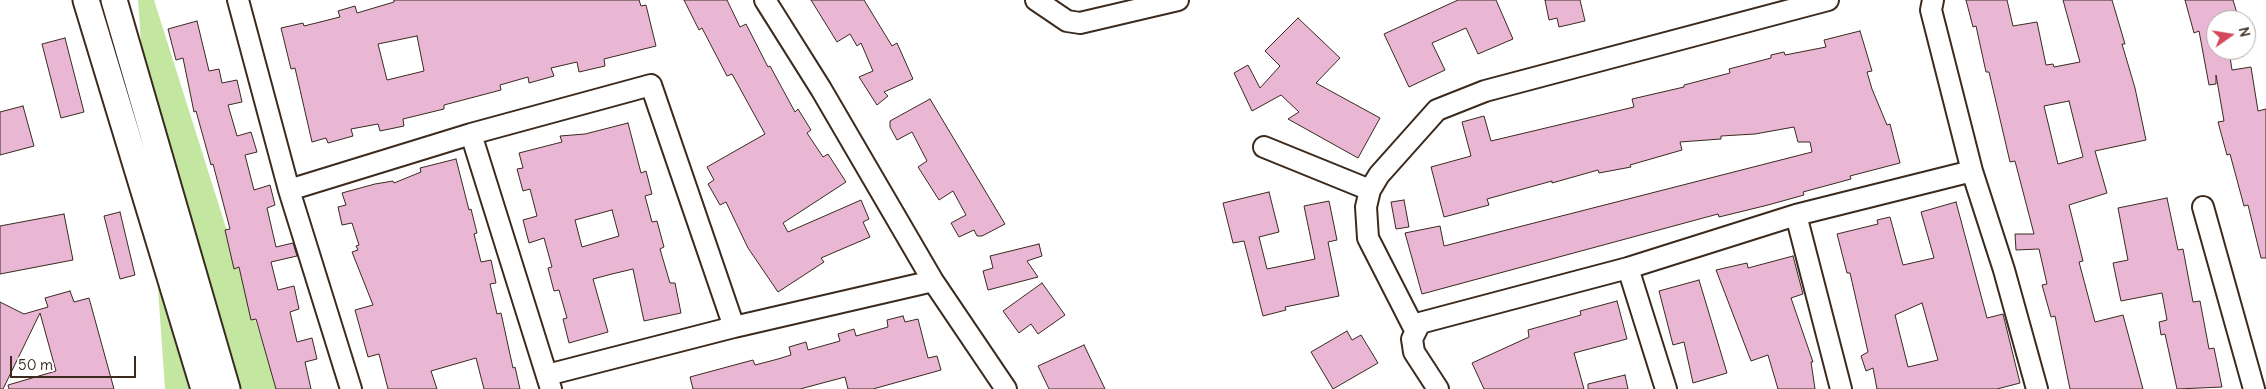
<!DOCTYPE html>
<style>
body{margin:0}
#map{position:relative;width:2266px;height:389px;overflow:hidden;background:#fff;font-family:Delius,sans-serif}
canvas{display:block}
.north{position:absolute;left:2206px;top:10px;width:50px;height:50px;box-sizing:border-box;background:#fff;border:1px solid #b1aaa5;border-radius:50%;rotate:77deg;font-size:14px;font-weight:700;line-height:20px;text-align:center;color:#3b2a1e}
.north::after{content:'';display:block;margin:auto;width:18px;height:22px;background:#d1495b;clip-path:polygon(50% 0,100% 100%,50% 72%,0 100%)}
.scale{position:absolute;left:10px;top:356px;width:126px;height:22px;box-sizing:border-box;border:2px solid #3b2a1e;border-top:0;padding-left:6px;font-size:15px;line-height:18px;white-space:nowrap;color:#3b2a1e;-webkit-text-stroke:4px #fff;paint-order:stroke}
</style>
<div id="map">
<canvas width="2266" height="389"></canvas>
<div class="north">N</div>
<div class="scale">50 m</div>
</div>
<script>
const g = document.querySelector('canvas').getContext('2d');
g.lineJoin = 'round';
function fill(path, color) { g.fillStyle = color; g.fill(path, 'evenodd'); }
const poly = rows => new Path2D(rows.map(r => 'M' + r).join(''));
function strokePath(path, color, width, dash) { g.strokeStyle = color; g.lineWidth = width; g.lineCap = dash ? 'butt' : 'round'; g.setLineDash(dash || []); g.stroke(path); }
fill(poly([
 [138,0,154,0,277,389,165,389]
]), '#c3e7a1');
const building = poly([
 [394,0,639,0,641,6,646,5,656,46,604,59,605,66,579,72,577,62,551,68,554,76,529,83,528,77,500,85,501,90,444,105,444,109,403,119,404,126,380,131,378,124,351,129,353,136,328,143,326,138,312,142,295,68,291,69,281,28,303,23,304,26,340,17,338,11,355,6,357,13,394,2,394,0],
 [417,36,424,71,387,80,378,44,417,36],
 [684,0,727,0,740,27,746,24,768,67,770,66,795,112,798,109,811,130,807,133,823,157,828,154,846,182,783,223,788,232,861,200,869,219,863,222,870,237,821,258,824,262,778,292,748,248,726,202,720,205,708,184,714,180,707,167,765,134,732,74,727,76,702,28,699,30,684,0],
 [811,0,864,0,892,46,897,43,913,79,884,92,888,96,877,105,859,77,873,71,861,43,857,46,850,34,837,42,811,0],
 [1458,0,1496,0,1513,39,1478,54,1466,28,1432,43,1445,70,1409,87,1384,34,1458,0],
 [1545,0,1580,0,1585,21,1559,27,1557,18,1549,20,1545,0],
 [1966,0,2007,0,2013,26,2037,22,2046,65,2053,64,2054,67,2080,62,2063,0,2112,0,2125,44,2122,44,2135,88,2146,140,2095,151,2107,193,2069,205,2083,261,2079,262,2095,322,2123,315,2143,389,2070,389,2055,316,2051,317,2042,285,2047,284,2039,249,2016,250,2015,234,2034,234,2015,161,2010,162,1989,72,1986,72,1976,26,1973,27,1966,0],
 [2069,101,2083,157,2058,164,2044,106,2069,101],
 [2185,0,2233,0,2239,20,2216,20,2216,50,2229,50,2232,70,2251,67,2258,111,2266,109,2266,258,2261,258,2248,205,2244,206,2230,154,2227,155,2218,122,2224,121,2216,75,2216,84,2209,85,2199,31,2194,33,2185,0],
 [1298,18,1340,58,1316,83,1380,118,1358,158,1288,119,1299,112,1281,95,1252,111,1234,73,1248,65,1260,88,1280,66,1265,51,1298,18],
 [197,21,209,71,219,69,222,83,237,80,242,102,228,105,237,136,251,132,257,152,245,155,254,190,270,185,275,205,267,208,276,247,293,243,297,256,271,262,278,290,294,286,299,309,290,312,297,342,312,338,317,359,305,362,311,389,276,389,256,319,251,320,239,267,234,269,225,230,230,229,213,164,211,165,196,111,194,112,183,58,176,60,168,29,197,21],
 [1860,31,1872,71,1867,72,1872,89,1887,125,1890,124,1900,163,1850,176,1851,179,1803,192,1804,195,1768,205,1719,217,1718,214,1422,294,1405,233,1440,226,1444,246,1812,152,1810,142,1798,142,1794,127,1755,134,1721,136,1721,139,1680,142,1682,150,1630,165,1631,167,1599,173,1598,170,1552,183,1552,181,1487,199,1489,205,1444,217,1431,167,1471,156,1462,122,1484,116,1491,141,1634,107,1632,99,1684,87,1684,85,1730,73,1729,69,1771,58,1771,55,1784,52,1785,55,1826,47,1824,40,1860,31],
 [65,38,84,112,61,118,42,44,65,38],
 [930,99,1005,224,982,236,977,236,974,230,959,237,951,223,966,215,953,191,939,200,918,167,927,161,912,132,897,140,890,127,890,121,930,99],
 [23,106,34,146,0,155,0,112,23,106],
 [628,123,641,173,646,171,652,194,645,196,652,222,657,221,664,247,660,249,670,283,675,283,681,313,644,321,633,269,612,274,593,279,608,332,569,343,563,319,567,318,559,290,554,291,548,268,552,267,544,238,529,243,523,220,537,216,530,189,523,191,517,169,523,168,519,153,562,142,560,136,585,134,628,123],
 [612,210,619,236,582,247,575,220,612,210],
 [456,159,469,210,471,209,477,233,474,234,481,262,491,260,496,283,490,284,497,314,501,313,513,368,515,367,520,389,484,389,476,358,431,371,437,389,388,389,379,354,368,357,355,310,373,305,352,252,358,250,356,246,359,245,352,223,342,225,338,207,346,205,342,193,375,184,393,181,394,183,421,172,420,168,456,159],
 [1269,192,1279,232,1259,237,1267,269,1315,259,1304,206,1329,201,1337,240,1328,242,1339,296,1285,307,1286,310,1263,316,1244,241,1233,243,1223,203,1269,192],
 [2167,198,2178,250,2183,249,2193,302,2200,301,2209,349,2214,348,2222,387,2177,389,2165,334,2161,335,2159,322,2167,320,2162,293,2121,301,2113,263,2128,260,2118,208,2167,198],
 [1404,200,1409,227,1396,229,1391,202,1404,200],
 [1956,202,1987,318,2003,314,2020,383,1997,389,1877,389,1873,368,1866,371,1861,356,1868,352,1850,273,1847,273,1837,234,1878,224,1877,220,1890,217,1903,265,1934,258,1921,212,1956,202],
 [1922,303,1938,360,1908,367,1895,315,1922,303],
 [120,212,135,275,120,279,104,216,120,212],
 [64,214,73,260,0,274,0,226,64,214],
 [1039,244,1042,256,1027,261,1038,277,988,290,983,271,993,268,990,256,1039,244],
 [1793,256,1803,294,1791,298,1813,362,1811,362,1815,389,1778,389,1768,355,1751,361,1716,270,1747,263,1748,268,1793,256],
 [1699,280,1727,373,1693,383,1684,342,1673,345,1659,291,1699,280],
 [1042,283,1065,315,1038,334,1031,324,1019,333,1003,311,1042,283],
 [70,291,74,302,89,298,114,389,9,389,8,385,56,371,40,313,3,389,0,389,0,302,24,314,48,307,45,298,70,291],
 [1617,301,1627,339,1574,353,1584,389,1484,389,1472,363,1529,337,1528,330,1581,315,1580,311,1617,301],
 [903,316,905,322,918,319,928,358,937,356,941,370,873,389,848,389,845,377,800,389,693,389,690,377,753,360,755,365,778,359,791,355,789,347,806,342,808,350,840,341,838,334,854,329,856,336,888,327,887,320,903,316],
 [1347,331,1352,340,1361,335,1378,363,1333,389,1311,352,1347,331],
 [1084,345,1105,389,1049,389,1038,366,1084,345],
 [1625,375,1628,389,1588,389,1588,384,1625,375]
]);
fill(building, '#e9b6d4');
strokePath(building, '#3b2a1e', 1);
const minor = poly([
 [238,0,289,190,351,389],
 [765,0,821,89,933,281,1006,389],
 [1036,0,1067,21,1080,23,1178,0],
 [1933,0,1931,10,1972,171,2004,270,2037,389],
 [471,134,551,389],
 [1264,147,1370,190],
 [289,190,471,134,651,85,734,327],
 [2203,207,2254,389],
 [1796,215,1841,389],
 [1628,268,1666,389],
 [1415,330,1368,238,1366,207,1370,190,1379,175,1437,110,1485,91,1828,0],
 [547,375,734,327,933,281],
 [1438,389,1414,352,1412,339,1420,323,1628,268,1796,215,1972,171]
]);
const tertiary = poly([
 [86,0,204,389],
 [114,0,227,389]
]);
strokePath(minor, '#3b2a1e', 24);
strokePath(tertiary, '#3b2a1e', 29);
strokePath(minor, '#fff', 20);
strokePath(tertiary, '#fff', 25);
</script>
